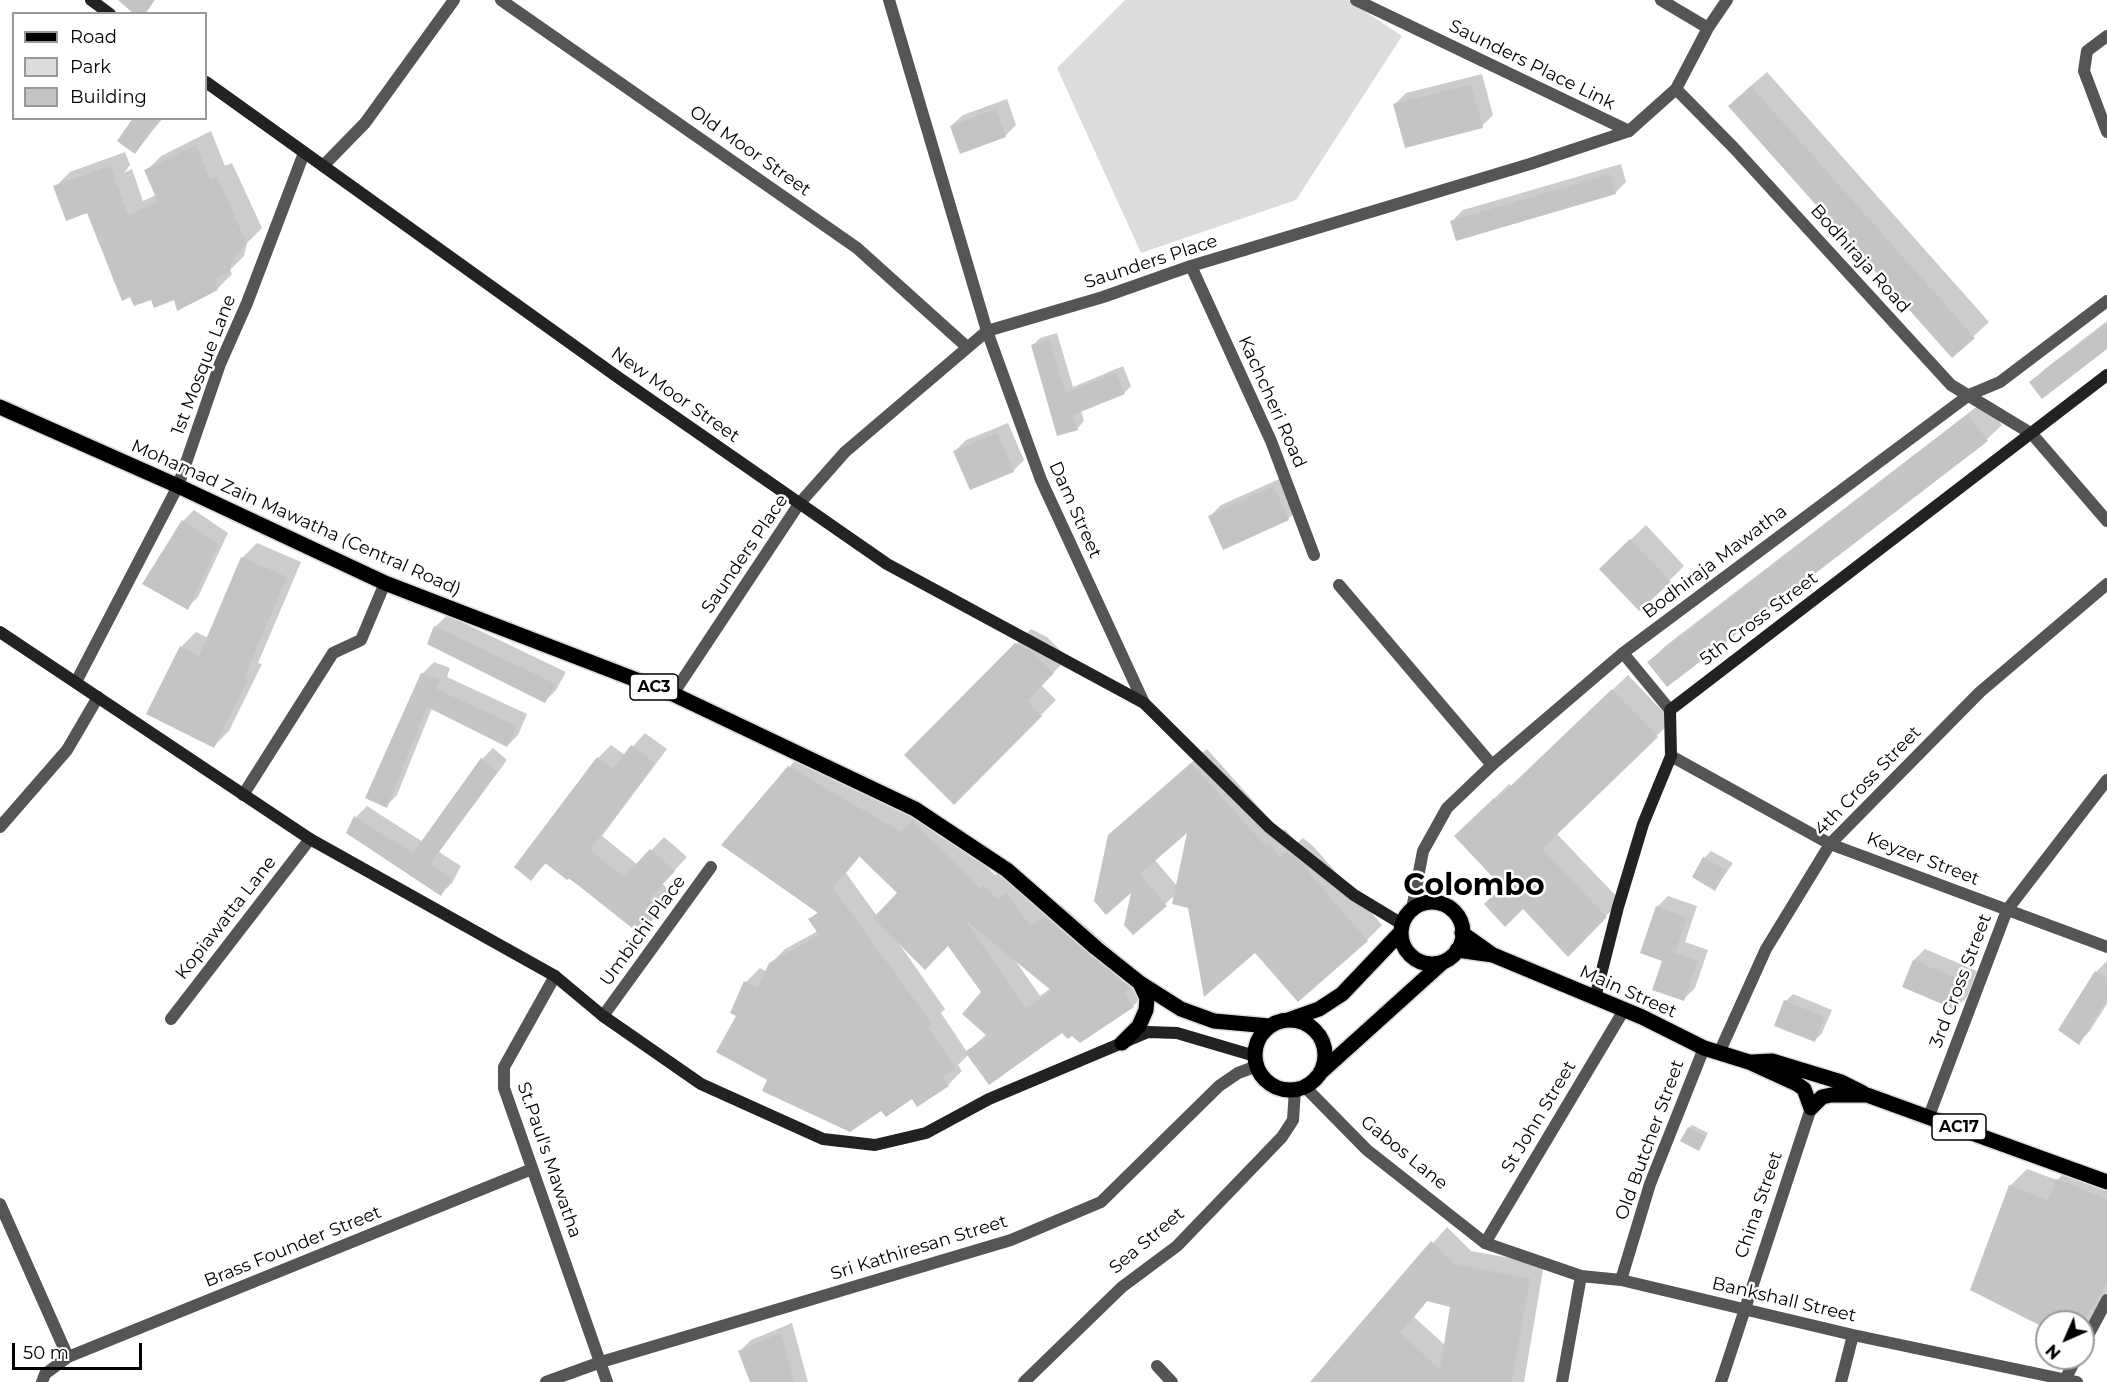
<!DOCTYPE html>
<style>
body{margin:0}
#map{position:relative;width:2107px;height:1382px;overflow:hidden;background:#fff;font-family:Montserrat,sans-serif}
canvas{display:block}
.legend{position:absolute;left:12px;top:12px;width:195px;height:108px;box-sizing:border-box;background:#fff;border:2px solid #999;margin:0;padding:8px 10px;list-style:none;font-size:18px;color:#000}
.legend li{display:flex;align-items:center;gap:12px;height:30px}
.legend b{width:30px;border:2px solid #999}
.north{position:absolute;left:2035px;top:1310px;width:60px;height:60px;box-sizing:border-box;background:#fff;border:2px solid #999;border-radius:50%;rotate:225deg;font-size:16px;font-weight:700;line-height:24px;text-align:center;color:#000}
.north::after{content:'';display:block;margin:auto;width:21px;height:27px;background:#000;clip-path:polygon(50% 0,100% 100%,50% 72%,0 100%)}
.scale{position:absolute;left:12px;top:1343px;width:130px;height:27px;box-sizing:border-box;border:3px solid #000;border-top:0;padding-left:8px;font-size:18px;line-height:21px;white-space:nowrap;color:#000;-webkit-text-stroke:4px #fff;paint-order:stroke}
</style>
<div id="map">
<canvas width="2107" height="1382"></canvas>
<ul class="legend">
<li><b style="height:8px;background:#000"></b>Road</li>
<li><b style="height:16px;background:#dcdcdc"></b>Park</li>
<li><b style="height:16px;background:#c4c4c4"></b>Building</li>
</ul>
<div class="north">N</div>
<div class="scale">50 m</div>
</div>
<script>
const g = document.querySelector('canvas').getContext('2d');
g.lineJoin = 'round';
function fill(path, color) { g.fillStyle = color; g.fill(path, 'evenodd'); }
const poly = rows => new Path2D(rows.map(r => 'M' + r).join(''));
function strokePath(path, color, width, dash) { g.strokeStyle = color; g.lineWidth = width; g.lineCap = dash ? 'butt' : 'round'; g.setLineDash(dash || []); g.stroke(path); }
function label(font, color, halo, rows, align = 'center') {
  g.font = font + ' Montserrat,sans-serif'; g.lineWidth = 5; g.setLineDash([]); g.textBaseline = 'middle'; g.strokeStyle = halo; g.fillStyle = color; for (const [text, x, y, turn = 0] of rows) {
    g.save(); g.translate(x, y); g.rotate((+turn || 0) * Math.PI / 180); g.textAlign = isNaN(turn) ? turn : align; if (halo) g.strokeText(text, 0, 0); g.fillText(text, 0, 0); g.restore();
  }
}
fill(poly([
 [1125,0,1348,0,1402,36,1296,200,1141,253,1057,68]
]), '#dcdcdc');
fill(poly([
 [1767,72,1989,322,1952,356,1745,91],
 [1482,74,1493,115,1482,126,1395,104,1406,93],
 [1007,99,1016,125,1005,136,951,126,963,115],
 [135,118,163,118,135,152],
 [211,131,225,166,232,163,262,228,247,243,244,256,230,270,232,274,217,289,175,299,152,298,88,211,55,187,70,172,125,152,130,165,124,173,132,169,143,201,156,195,146,171,161,156],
 [1621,164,1626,182,1615,193,1452,221,1463,210],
 [2107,321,2107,347,2031,382,2046,368],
 [1057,333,1073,387,1123,366,1131,386,1124,393,1081,410,1084,421,1077,429,1033,345,1040,338],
 [1984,401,2002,425,1987,439,1667,685,1649,662,1664,647],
 [1008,423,1024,460,1013,471,955,451,966,440],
 [1286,476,1300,508,1288,519,1210,516,1221,505],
 [194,510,228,533,198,597,187,608,183,521],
 [1646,525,1684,566,1669,581,1616,554],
 [257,543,301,562,258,663,262,664,229,731,214,746,181,647,196,632,208,638,242,558],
 [447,615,566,672,556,690,545,701,428,644,436,626],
 [1031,629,1047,637,1068,658,1041,685,1056,700,954,802,906,755],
 [434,662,450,668,447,677,527,714,518,735,507,746,432,708,397,795,386,806,422,674],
 [1628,675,1672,721,1556,833,1621,901,1568,954,1504,886,1471,821,1509,784,1512,787],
 [645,733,667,749,602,836,638,865,664,837,687,857,662,884,674,893,643,930,546,863,531,879,598,758,611,745,625,755],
 [493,748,507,760,439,852,461,866,452,883,441,894,356,817,367,806,423,842,482,759],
 [1207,749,1281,832,1285,829,1297,843,1303,838,1314,847,1382,925,1367,940,1256,950,1175,895,1133,933,1134,889,1109,836],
 [1190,829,1177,886,1154,859],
 [803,753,916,819,927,808,995,875,998,872,1012,886,1020,880,1044,913,1060,904,1142,975,1138,979,1147,992,1133,1006,1072,1035,1062,1031,969,1054,958,1065,962,1071,948,1085,918,1105,912,1097,882,1109,769,1080,738,1015,746,982,760,968,767,972,770,964,785,949,818,931,810,920,819,911,789,767],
 [861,855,899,893,877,916,846,873],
 [895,938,949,944,983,992,987,1034,967,1052,941,1013,945,1009],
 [1015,960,1051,988,1040,996],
 [1711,851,1733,863,1715,889,1704,858],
 [1668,896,1697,906,1685,942,1708,950,1695,988,1684,999,1664,960,1657,907],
 [1925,949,1977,971,1967,997,1956,1008,1904,987,1914,960],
 [2107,961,2107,1004,2089,1032,2078,1043,2060,1030,2096,972],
 [1793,994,1832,1010,1822,1033,1815,1040,1786,1001],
 [1692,1125,1708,1133,1701,1146,1689,1128],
 [2074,1163,2107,1176,2107,1292,2083,1330,2083,1322,2047,1322,2047,1342,2038,1322,2010,1186,2027,1169,2057,1180],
 [1447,1227,1471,1251,1544,1264,1524,1382,1312,1382],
 [1428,1300,1451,1306,1445,1345,1414,1317],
 [792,1323,808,1382,752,1382,740,1351,751,1340]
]), '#0003');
fill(poly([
 [118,0,155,0,145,14,134,14],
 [1471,84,1483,128,1405,148,1393,104],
 [1751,86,1975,338,1952,358,1728,106],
 [996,109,1006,137,960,154,950,126],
 [133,118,161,118,135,154,117,141],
 [196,145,210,180,217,176,247,244,232,259,230,272,214,279,218,290,177,311,174,300,154,308,151,300,134,306,130,297,122,301,87,213,66,221,53,186,110,166,116,181,113,185,117,183,128,215,158,202,144,170],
 [1610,174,1616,194,1456,241,1450,221],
 [2107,323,2107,349,2042,399,2029,382],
 [1049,339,1066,393,1116,372,1125,394,1073,415,1078,430,1057,436,1031,345],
 [1968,414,1988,441,1667,687,1647,662],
 [997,433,1014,472,970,490,953,451],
 [1274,486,1289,520,1223,550,1208,516],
 [182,520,218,544,188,610,142,584],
 [1630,539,1671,582,1639,611,1599,569],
 [241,557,287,577,244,678,248,679,214,748,146,714,180,646,199,656],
 [434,626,556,684,545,703,427,644],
 [1015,643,1032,652,1054,673,1027,701,1042,716,954,805,904,755],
 [421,673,440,679,436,689,517,726,507,747,427,707,387,808,365,798],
 [1612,689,1658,737,1542,849,1607,917,1568,957,1523,909,1505,927,1484,904,1502,887,1454,836,1494,798,1496,800],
 [631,745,655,763,590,850,624,877,650,849,675,871,650,898,662,907,643,932,634,925,632,928,569,878,567,880,545,863,531,881,514,867,597,757,613,769],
 [481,758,497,772,430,864,451,878,441,896,346,833,354,816,413,853],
 [1191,763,1266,846,1269,843,1281,857,1287,852,1299,861,1368,941,1298,1002,1255,953,1204,997,1188,908,1172,904,1187,833,1140,874,1167,906,1133,935,1124,925,1131,893,1106,915,1094,901,1108,835],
 [788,766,901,832,912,821,980,888,983,885,997,899,1006,893,1030,926,1045,917,1127,985,1130,989,1124,993,1134,1007,1080,1043,1072,1036,1068,1039,1062,1033,989,1085,965,1052,987,1036,962,1014,981,992,948,946,925,970,873,918,897,893,859,856,833,888,932,1024,928,1027,956,1069,943,1077,949,1086,917,1107,912,1099,886,1117,881,1111,850,1132,762,1091,767,1080,716,1052,736,1016,730,1013,744,981,758,988,769,963,819,935,808,919,818,913,721,845],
 [965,920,1052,991,1026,1008],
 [1703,857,1727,870,1715,891,1692,877],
 [1656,906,1687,917,1675,953,1698,961,1684,1001,1652,990,1662,961,1640,953],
 [1913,960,1967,982,1956,1010,1902,987],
 [2095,971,2107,978,2107,999,2079,1045,2058,1030],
 [1784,1000,1825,1017,1815,1042,1774,1026],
 [1688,1127,1706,1137,1699,1151,1680,1141],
 [2056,1179,2107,1199,2107,1283,2083,1322,2047,1322,2047,1329,1970,1290,2009,1185,2048,1200],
 [1431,1241,1456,1265,1530,1278,1512,1382,1310,1382],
 [1427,1301,1450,1307,1440,1369,1400,1333],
 [781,1333,794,1382,750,1382,738,1351]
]), '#c4c4c4');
const primary = poly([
 [0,407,178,486,385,583,673,694,915,809,1007,870,1096,948,1140,983,1181,1009,1214,1021,1269,1026],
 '1401 933a31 31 0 1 1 62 0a31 31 0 1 1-62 0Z',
 [1457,950,1493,955,1462,933],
 [1493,955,1642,1017,1704,1048,1749,1062,1797,1084,1804,1089,1811,1108,1822,1097,1831,1095,1867,1095,2107,1182],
 [1288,1020,1319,1009,1342,994,1401,932],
 '1255 1055a35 35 0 1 1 70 0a35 35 0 1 1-70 0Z',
 [1122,1043,1139,1026,1146,1010,1147,998,1140,983],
 [1752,1062,1772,1061,1841,1082,1863,1093],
 [1320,1073,1443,962]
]);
strokePath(primary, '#dbdbdb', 18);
strokePath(poly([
 [1157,1366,1172,1382]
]), '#555', 12);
strokePath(poly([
 [501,0,857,248,967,347],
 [1356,0,1629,131],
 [323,166,365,123,454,0],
 [1191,266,1271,441,1314,555],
 [2032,434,2107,521],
 [1339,585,1492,765],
 [76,682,178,486,220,364,247,303,304,153],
 [1671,756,1830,844,2107,947],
 [243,795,333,653,361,640,385,583],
 [0,827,67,750,98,697],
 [555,976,504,1067,504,1088,607,1382],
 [603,1016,711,867],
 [171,1019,310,839],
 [1719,1053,1766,949,1830,844,1980,692,2107,584],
 [1305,1087,1367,1150,1485,1243,1581,1276,1621,1280,1853,1335,2077,1382],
 [1929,1116,2007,910,2107,780],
 [0,1204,68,1357],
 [1485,1243,1624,1010],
 [1621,1280,1650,1184,1704,1048],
 [2083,1345,2107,1300],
 [42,1382,45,1374,68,1357,532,1169],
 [546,1382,601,1362,1011,1240,1101,1202,1219,1086,1238,1073,1257,1066],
 [1024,1382,1122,1287,1177,1246,1282,1137,1293,1120,1295,1090],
 [1562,1382,1581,1276],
 [1721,1382,1811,1108],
 [1841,1382,1853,1335],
 [2064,1382,2076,1358]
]), '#555', 12);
strokePath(poly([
 [889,0,987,331,1041,480,1144,703],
 [1661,0,1708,28],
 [2107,36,2087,51,2084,71,2107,132],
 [1676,89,1734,148,1951,385,2032,434],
 [1623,653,1670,710],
 [673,694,799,504,845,452,987,331,1103,297,1191,266,1530,164,1629,131,1676,89,1708,28,1727,0],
 [1412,909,1423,851,1447,808,1492,765,1623,653,1969,395,2000,382,2107,301]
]), '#555', 12);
strokePath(poly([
 [91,0,110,14],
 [206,82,619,378,887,564,1144,703,1269,827,1354,895,1402,924],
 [0,632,310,839,555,976,603,1016,701,1084,823,1139,875,1145,926,1133,989,1099,1148,1032,1177,1033,1255,1056],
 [1595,998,1618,907,1643,824,1671,756,1670,710,2107,375]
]), '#222', 12);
strokePath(primary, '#000', 15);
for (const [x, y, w] of [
 [654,687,48],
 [1959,1127,54]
]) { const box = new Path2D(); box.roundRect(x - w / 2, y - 13, w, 26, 4.5); g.fillStyle = '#fff'; g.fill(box); strokePath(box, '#000', 1.5); }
label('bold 16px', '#000', null, [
 ["AC3",654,687],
 ["AC17",1959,1127]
]);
label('18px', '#000', '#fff', [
 ["Saunders Place Link",1532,65,26],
 ["Old Moor Street",750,151,35],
 ["Bodhiraja Road",1860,259,48],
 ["Saunders Place",1151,262,-18],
 ["1st Mosque Lane",204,365,-69],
 ["New Moor Street",675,395,35],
 ["Kachcheri Road",1272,402,66],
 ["Dam Street",1075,510,66],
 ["Mohamad Zain Mawatha (Central Road)",296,518,24],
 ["Saunders Place",745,554,-56],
 ["Bodhiraja Mawatha",1715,562,-37],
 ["5th Cross Street",1759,619,-37],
 ["4th Cross Street",1868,781,-46],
 ["Keyzer Street",1923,859,21],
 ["Kopiawatta Lane",226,918,-52],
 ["Umbichi Place",643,931,-54],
 ["3rd Cross Street",1961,981,-69],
 ["Main Street",1628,992,24],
 ["St John Street",1539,1117,-59],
 ["Old Butcher Street",1650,1140,-70],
 ["Gabos Lane",1404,1153,39],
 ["St.Paul's Mawatha",549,1160,71],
 ["China Street",1759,1205,-71],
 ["Sea Street",1147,1241,-40],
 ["Brass Founder Street",293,1247,-22],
 ["Sri Kathiresan Street",919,1248,-17],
 ["Bankshall Street",1784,1300,13]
]);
label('bold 30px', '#000', '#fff', [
 ["Colombo",1474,886]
]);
</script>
